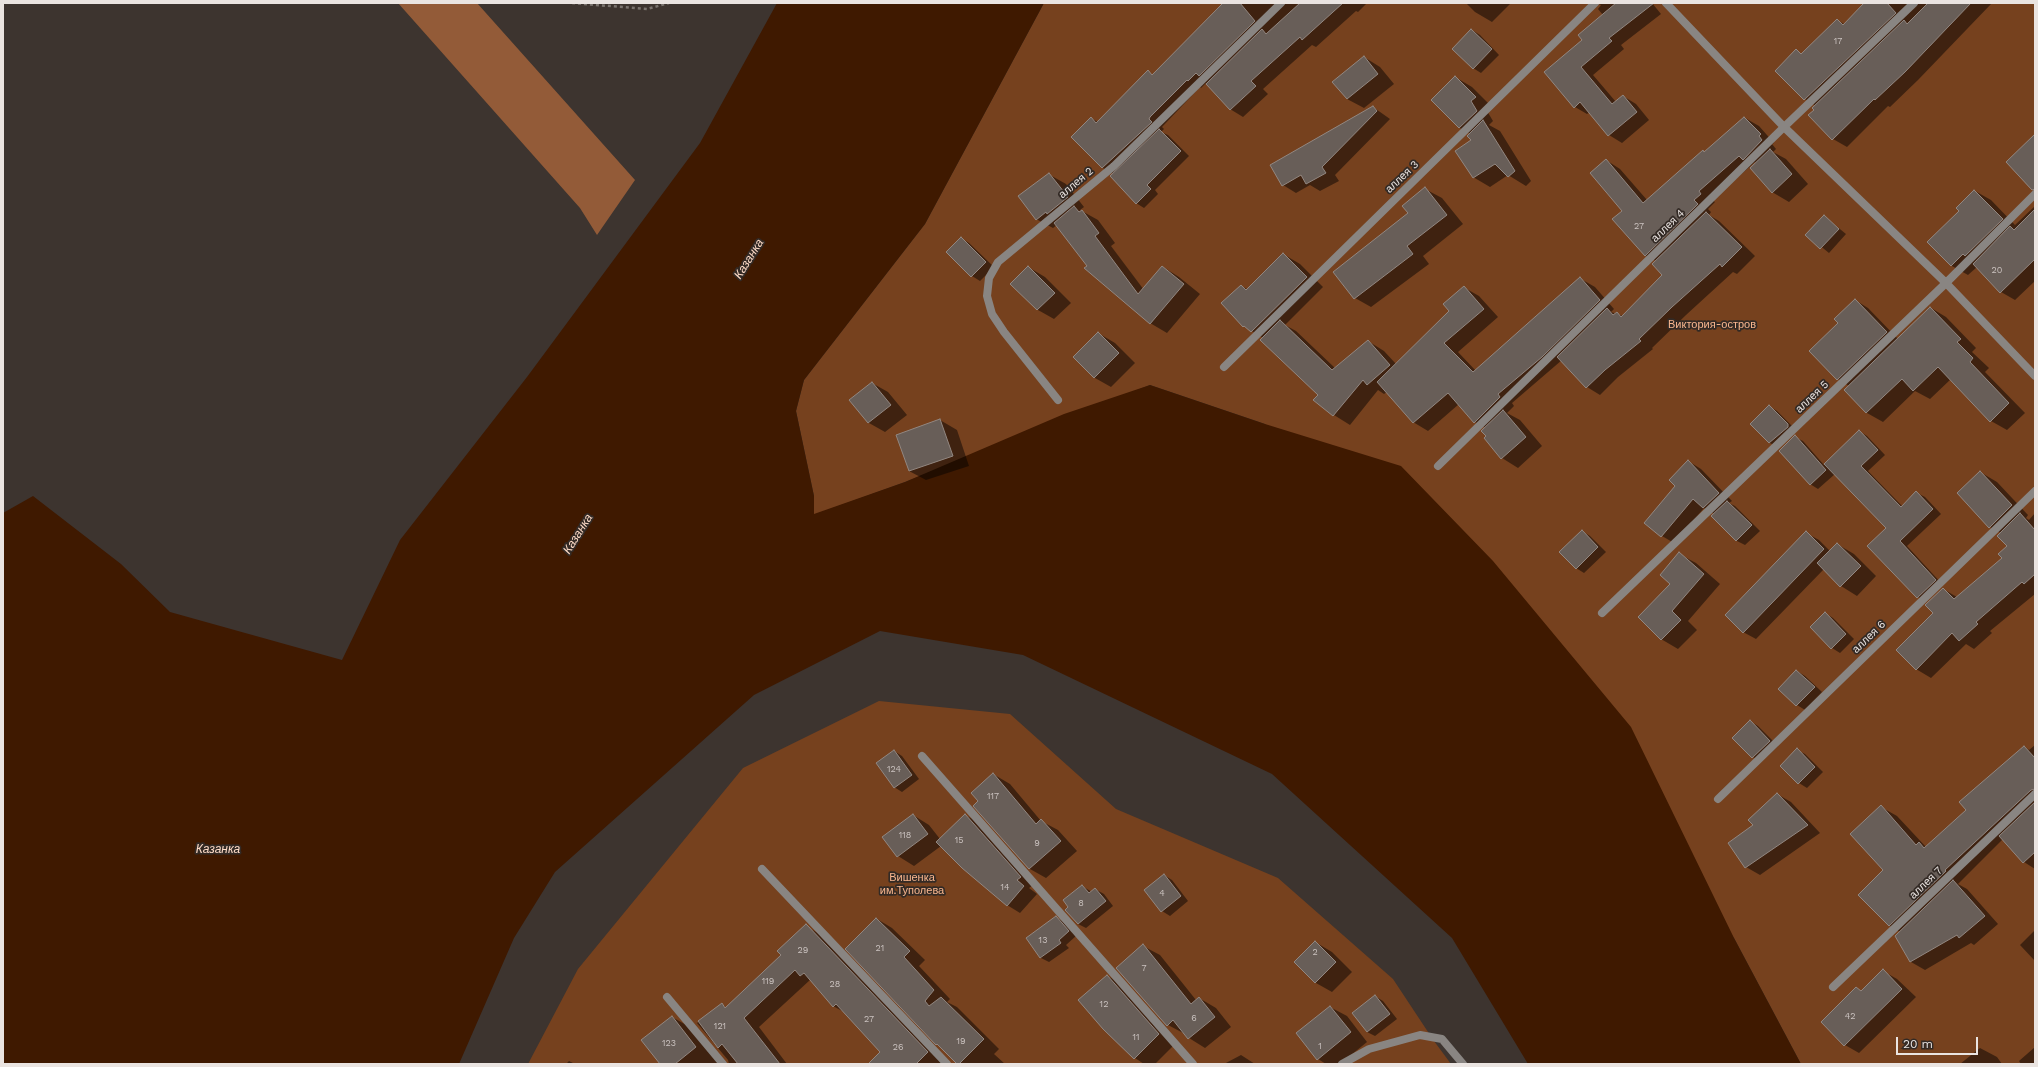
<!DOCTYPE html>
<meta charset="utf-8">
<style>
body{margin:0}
#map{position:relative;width:2038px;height:1067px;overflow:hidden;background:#3d342f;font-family:"Work Sans",sans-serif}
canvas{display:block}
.frame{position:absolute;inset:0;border:4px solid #eae4e1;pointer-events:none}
.scale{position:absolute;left:1896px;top:1037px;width:82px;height:18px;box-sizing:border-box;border:2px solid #eae4e1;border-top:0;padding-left:5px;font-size:12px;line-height:14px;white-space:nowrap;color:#eae4e1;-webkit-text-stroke:3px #332a25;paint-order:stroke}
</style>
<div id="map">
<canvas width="2038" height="1067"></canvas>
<div class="frame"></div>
<div class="scale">20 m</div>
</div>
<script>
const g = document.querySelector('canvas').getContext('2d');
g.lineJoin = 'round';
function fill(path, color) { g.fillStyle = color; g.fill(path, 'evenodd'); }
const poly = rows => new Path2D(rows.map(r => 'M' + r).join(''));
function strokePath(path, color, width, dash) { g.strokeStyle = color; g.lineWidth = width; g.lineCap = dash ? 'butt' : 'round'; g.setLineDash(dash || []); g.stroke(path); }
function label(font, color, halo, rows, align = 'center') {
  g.font = font + ' "Work Sans",sans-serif'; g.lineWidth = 3.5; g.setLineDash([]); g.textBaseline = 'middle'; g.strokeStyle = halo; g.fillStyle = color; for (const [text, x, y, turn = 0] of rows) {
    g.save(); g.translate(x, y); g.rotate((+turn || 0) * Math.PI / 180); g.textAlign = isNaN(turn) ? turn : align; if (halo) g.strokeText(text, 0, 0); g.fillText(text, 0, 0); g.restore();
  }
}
fill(poly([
 [1044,3,2035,3,2035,1064,1801,1064,1734,938,1265,424,1150,385,905,482,814,515,814,496,796,411,804,380,925,224],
 [879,701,1010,714,1116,809,1278,878,1393,979,1434,1041,1451,1064,528,1064,578,969,743,768]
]), '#76411e');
fill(poly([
 [398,3,477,3,635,180,597,235,580,208]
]), '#935b38');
fill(poly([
 [777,3,1044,3,925,224,804,380,796,411,814,496,814,514,905,482,1064,414,1150,385,1265,424,1401,466,1493,561,1631,727,1734,938,1801,1064,1528,1064,1452,938,1272,774,1023,655,880,631,754,695,555,872,514,938,459,1064,3,1064,3,513,33,496,121,564,170,612,342,660,400,540,527,377,700,143]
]), '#3f1900');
fill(poly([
 [1224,3,1367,3,1358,12,1356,11,1316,47,1312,45,1263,89,1268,94,1243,117,1230,109,1206,83,1201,88,1200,87,1162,127,1164,129,1161,132,1168,135,1189,156,1155,190,1158,194,1144,208,1136,203,1114,174,1103,168,1072,137,1091,118,1098,122,1148,72,1153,75],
 [1466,3,1511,3,1492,22,1475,12],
 [1597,3,1652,3,1661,14,1621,45,1624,49,1593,75,1616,102,1623,96,1636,104,1649,120,1622,143,1609,135,1590,112,1587,114,1575,107,1583,40,1603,15,1598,9,1601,5],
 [1866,3,1992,3,1918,80,1890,107,1888,106,1847,147,1833,139,1809,115,1815,110,1816,106,1805,99,1776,71,1796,51,1802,54,1837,20,1844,24],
 [1472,30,1480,35,1499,55,1481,73,1473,68],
 [1364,57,1380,67,1394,84,1364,108,1347,99],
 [1455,77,1472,87,1492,107,1487,111,1493,121,1489,125,1500,131,1531,181,1526,186,1508,175,1490,187,1473,177,1473,141,1471,134,1460,128,1432,100],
 [1373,107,1390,119,1335,175,1339,181,1320,191,1310,185,1296,193,1283,185],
 [1745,118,1759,126,1774,143,1772,144,1776,149,1773,152,1786,159,1808,184,1789,202,1772,192,1755,162,1712,200,1715,202,1708,209,1711,212,1709,215,1719,221,1755,256,1737,274,1733,272,1686,315,1652,348,1653,349,1618,377,1600,395,1587,387,1562,360,1512,403,1514,406,1507,413,1520,420,1542,446,1518,468,1502,458,1487,436,1486,428,1475,422,1459,404,1428,431,1413,422,1387,392,1384,394,1378,390,1350,425,1334,415,1315,400,1319,394,1263,338,1244,326,1241,286,1247,289,1283,254,1300,264,1323,287,1285,325,1296,331,1335,368,1368,341,1384,351,1396,364,1450,311,1465,288,1479,296,1498,317,1458,352,1476,371,1581,279,1595,287,1614,309,1611,312,1623,316,1664,275,1656,261,1645,255,1623,211,1606,160,1620,169,1647,200],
 [1050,175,1066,184,1084,207,1080,210,1098,220,1115,243,1111,246,1144,290,1163,267,1179,277,1200,294,1167,333,1150,323,1088,266,1057,225,1053,228,1036,219],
 [1425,189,1442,198,1463,224,1423,256,1429,264,1371,307,1355,298],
 [1975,191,1991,200,2015,225,2035,206,2035,281,2015,300,2001,292,1977,267,1968,275,1952,266,1929,242,1961,211],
 [1824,216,1846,234,1829,253,1807,235],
 [961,238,969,243,994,267,980,281,972,276],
 [1028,267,1045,277,1071,303,1054,319,1038,310,1012,284],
 [1855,300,1868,308,1898,339,1931,308,1946,317,1976,348,1972,352,1989,368,1985,372,2025,413,2007,430,1991,421,1951,379,1930,399,1915,391,1883,422,1867,413,1845,390,1849,386,1838,379,1839,323],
 [1098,333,1115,343,1135,363,1111,387,1095,378,1074,357],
 [872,383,888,392,907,415,885,432,869,423,850,400],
 [1769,406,1777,411,1796,430,1778,447,1770,443,1751,424],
 [940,420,957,430,969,466,926,480,909,471],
 [1859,431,1867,436,1885,455,1868,471,1902,506,1917,493,1925,497,1941,514,1907,546,1943,585,1926,601,1918,597,1887,528,1835,474,1818,489,1810,484,1795,437,1803,441,1824,465],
 [1688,461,1701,469,1732,501,1729,503,1735,506,1760,531,1745,545,1737,541,1712,516,1715,514,1704,508,1674,543,1662,536,1676,486],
 [1980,472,1997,482,2028,515,2026,518,2029,520,2035,513,2035,594,1990,631,1992,633,1974,649,1966,644,1931,678,1916,669,1943,589,1957,597,2003,558,2008,546,2001,533,1990,527],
 [1582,531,1590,536,1606,552,1584,573,1576,568],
 [1806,533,1819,540,1830,551,1837,544,1854,554,1876,576,1857,596,1841,586,1824,569,1756,639,1743,632],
 [1679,554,1696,563,1720,584,1688,621,1697,630,1678,649,1661,639],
 [1825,613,1833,618,1854,639,1840,653,1832,648,1811,627],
 [1797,671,1805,676,1822,692,1805,710,1797,705,1780,689],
 [1750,721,1758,726,1778,746,1761,762,1753,757,1733,738],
 [2035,745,2035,869,2024,862,2003,839,1958,884,1967,889,1998,924,1974,945,1971,943,1925,970,1911,962,1896,936,1900,932,1889,925,1881,807,1897,816,1926,847,1968,810,2025,747,2029,750],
 [1797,750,1805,754,1823,772,1807,788,1799,783,1781,766],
 [894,751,902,756,919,779,902,792,894,787],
 [993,774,1010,784,1041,821,1058,830,1077,851,1046,878,1030,869,974,806,979,801],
 [1777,794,1791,802,1820,833,1760,875,1746,867,1729,843,1755,825],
 [913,815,929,825,940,839,965,815,978,822,1033,885,1029,888,1037,894,1020,913,1007,905,941,846,914,866,898,856,883,837],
 [1164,875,1172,880,1188,901,1170,916,1162,911],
 [1082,886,1092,892,1095,889,1104,894,1113,906,1086,928,1078,924],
 [1056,917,1064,922,1076,936,1066,945,1069,948,1049,962,1041,958,1027,938],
 [877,919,892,928,925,960,919,966,950,999,947,1002,957,1007,999,1049,994,1054,1005,1064,958,1064],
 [806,926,821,935,943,1062,941,1064,877,1064,882,1052,844,1012,833,1006,814,983,810,980,759,1027,787,1064,729,1064,728,1060,697,1023,722,1005,727,1008,782,955],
 [2035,930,2035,961,2020,945],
 [1315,942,1332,952,1352,972,1332,992,1316,983,1295,962],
 [1143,946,1160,955,1196,1000,1199,998,1216,1008,1231,1027,1205,1048,1189,1038,1185,1034,1168,1025],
 [1883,971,1897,979,1916,997,1859,1053,1845,1045,1856,988,1862,991],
 [1108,976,1124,986,1175,1044,1155,1064,1144,1064,1135,1058],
 [1375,996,1383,1001,1397,1019,1375,1036,1367,1032],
 [1330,1007,1347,1016,1367,1042,1340,1064,1326,1064,1318,1059,1297,1033],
 [672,1017,688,1026,723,1064,662,1064],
 [2035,1047,2035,1064,2021,1064,2019,1061],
 [1980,1048,1997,1057,2002,1064,1960,1064],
 [1241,1055,1255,1064,1224,1064],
 [569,1061,575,1064,566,1064]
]), '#0007');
const building = poly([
 [1223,3,1240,3,1255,21,1199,76,1196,73,1188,81,1187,80,1150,117,1149,119,1152,122,1102,168,1071,137,1091,117,1096,123,1148,70,1152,75,1223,3],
 [1300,3,1343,3,1302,40,1300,37,1251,81,1256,86,1230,110,1206,84,1262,29,1266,34,1300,3],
 [1616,3,1654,3,1609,38,1612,41,1581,67,1612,104,1623,95,1637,112,1608,136,1580,102,1574,108,1544,72,1582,40,1578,35,1616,3],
 [1864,3,1887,3,1896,13,1804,100,1775,71,1796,49,1801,54,1837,19,1843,25,1864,3],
 [1928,3,1971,3,1905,72,1875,100,1874,99,1832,140,1808,115,1814,110,1812,108,1904,20,1907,24,1928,3],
 [1471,29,1492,49,1473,69,1452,49,1471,29],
 [1364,56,1378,74,1347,99,1332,82,1364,56],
 [1455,76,1476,97,1471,101,1477,111,1459,128,1431,100,1455,76],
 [1373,106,1377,111,1322,167,1326,173,1306,184,1301,175,1282,186,1270,165,1373,106],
 [1744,117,1761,134,1759,136,1762,140,1743,160,1739,156,1699,191,1701,194,1694,200,1698,204,1645,256,1612,219,1622,211,1590,173,1606,159,1643,203,1703,150,1704,152,1744,117],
 [1483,120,1515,171,1508,177,1495,164,1473,178,1455,151,1471,140,1467,136,1483,120],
 [1159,129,1181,151,1147,185,1151,189,1136,204,1110,176,1159,129],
 [2035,134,2035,189,2032,190,2006,162,2035,134],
 [1770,149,1792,174,1772,193,1750,168,1770,149],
 [1049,173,1068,197,1047,214,1046,212,1036,220,1018,196,1049,173],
 [1425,187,1447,215,1407,246,1413,254,1354,299,1333,272,1408,213,1402,206,1425,187],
 [1974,190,2003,219,1965,256,1963,254,1951,266,1927,242,1959,211,1956,208,1974,190],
 [1074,206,1079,212,1082,210,1099,233,1095,236,1138,294,1162,266,1184,284,1150,324,1084,268,1087,266,1054,223,1074,206],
 [2035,209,2035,259,2000,293,1973,264,2010,226,2014,230,2035,209],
 [1706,212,1742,247,1722,267,1720,264,1672,307,1639,339,1641,341,1605,370,1586,388,1557,357,1607,308,1613,315,1617,312,1621,317,1662,275,1652,264,1706,212],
 [1824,215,1839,229,1820,249,1805,235,1824,215],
 [961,237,986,262,971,277,946,252,961,237],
 [1283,253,1307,277,1251,332,1244,326,1243,327,1221,303,1241,285,1246,290,1283,253],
 [1028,266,1055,293,1037,310,1010,284,1028,266],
 [1580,277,1600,300,1542,357,1498,394,1500,397,1474,423,1448,393,1413,423,1377,382,1449,311,1443,304,1464,286,1484,309,1444,343,1473,372,1580,277],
 [1855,299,1887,332,1837,380,1809,351,1838,323,1834,319,1855,299],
 [1930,307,1961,339,1957,342,1973,358,1970,362,2009,403,1990,422,1938,367,1913,391,1902,379,1866,413,1844,390,1930,307],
 [1280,320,1332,370,1368,340,1390,365,1367,385,1363,380,1333,416,1313,400,1318,395,1260,340,1280,320],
 [1098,332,1119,353,1094,378,1073,357,1098,332],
 [872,382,891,405,868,423,849,400,872,382],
 [1769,405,1788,424,1788,427,1769,443,1750,424,1769,405],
 [1503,410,1526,437,1501,459,1484,438,1486,436,1481,431,1503,410],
 [940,419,953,456,909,471,896,435,940,419],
 [1859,430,1878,450,1861,466,1901,507,1916,491,1933,509,1900,541,1936,580,1917,598,1867,546,1886,528,1824,464,1859,430],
 [1795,435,1826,470,1810,485,1779,451,1795,435],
 [1688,460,1719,493,1703,508,1693,499,1661,537,1644,523,1675,486,1669,480,1688,460],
 [1980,471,2012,505,1989,528,1957,493,1980,471],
 [1727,501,1752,525,1736,541,1711,516,1727,501],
 [2020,513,2035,530,2035,574,2024,584,2022,582,1976,622,1978,624,1959,641,1952,633,1916,670,1896,650,1933,613,1925,605,1943,588,1954,599,2002,558,1998,554,2007,546,1997,536,2020,513],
 [1582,530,1598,547,1576,569,1559,552,1582,530],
 [1806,531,1824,549,1743,633,1725,615,1806,531],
 [1837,543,1861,566,1840,587,1817,563,1837,543],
 [1679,552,1704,574,1672,611,1681,620,1661,640,1638,617,1670,584,1660,575,1679,552],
 [1825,612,1846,634,1831,649,1810,627,1825,612],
 [1796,670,1815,687,1796,706,1778,689,1796,670],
 [1750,720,1770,741,1752,758,1732,738,1750,720],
 [2024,746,2035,758,2035,789,2031,790,1945,870,1946,871,1889,926,1858,895,1883,870,1850,834,1881,805,1916,845,1919,842,1924,848,1966,810,1959,802,2024,746],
 [1797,748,1815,767,1798,784,1780,766,1797,748],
 [894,750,912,775,894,788,876,763,894,750],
 [993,773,1036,824,1041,819,1061,841,1029,869,973,806,978,801,971,793,993,773],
 [1777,793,1808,825,1745,868,1728,843,1753,825,1748,820,1777,793],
 [2035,802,2035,852,2023,863,1999,836,2035,802],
 [913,814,928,834,897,857,882,837,913,814],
 [965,814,1021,877,1017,880,1024,886,1007,906,962,868,936,842,965,814],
 [1164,874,1181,896,1161,912,1144,890,1164,874],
 [1953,880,1985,916,1959,938,1957,935,1910,962,1895,936,1953,880],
 [1082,885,1089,893,1095,888,1106,901,1078,924,1065,910,1068,907,1063,900,1082,885],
 [1056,916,1069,931,1059,940,1061,943,1040,958,1026,938,1056,916],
 [876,918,910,951,904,957,934,990,925,1001,929,1006,941,997,984,1039,959,1064,957,1064,937,1044,936,1045,845,949,876,918],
 [806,924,928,1052,916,1064,868,1064,880,1052,836,1004,833,1007,804,973,800,976,795,970,744,1018,780,1064,738,1064,722,1044,718,1048,698,1021,722,1003,725,1008,781,955,777,951,806,924],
 [1315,941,1336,962,1315,983,1294,962,1315,941],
 [1143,944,1191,1004,1199,997,1215,1017,1188,1039,1173,1020,1167,1026,1116,968,1143,944],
 [1883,969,1902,989,1844,1046,1821,1022,1856,987,1861,991,1883,969],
 [1107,975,1159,1034,1134,1059,1103,1029,1078,1000,1107,975],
 [1375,995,1390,1014,1367,1032,1352,1013,1375,995],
 [1330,1006,1351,1032,1317,1060,1296,1033,1330,1006],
 [672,1016,696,1047,675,1064,660,1064,641,1040,672,1016]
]);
fill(building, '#685e58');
strokePath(building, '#928781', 1);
strokePath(poly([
 [572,3,647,9,669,3]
]), '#7b746f', 2.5, [3, 3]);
strokePath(poly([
 [1666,3,1784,127,1946,283,2035,376],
 [1224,367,1595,3],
 [1058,400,1004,332,992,314,987,296,989,278,998,262,1114,166,1281,3],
 [1438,466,1784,127,1914,3],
 [1602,613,1946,283,2035,194],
 [922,756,1193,1064],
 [1718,799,2035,491],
 [762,869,947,1064],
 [1833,987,2035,794],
 [667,997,723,1064],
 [1342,1064,1369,1049,1420,1035,1442,1039,1463,1064]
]), '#898582', 8);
label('9px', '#cac2bf', null, [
 ["17",1838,41],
 ["27",1639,226],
 ["20",1997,270],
 ["124",894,769],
 ["117",993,796],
 ["118",905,835],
 ["15",959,840],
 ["9",1037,843],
 ["14",1005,887],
 ["4",1162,893],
 ["8",1081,903],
 ["13",1043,940],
 ["21",880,948],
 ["29",803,950],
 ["2",1315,952],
 ["7",1144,968],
 ["119",768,981],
 ["28",835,984],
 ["12",1104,1004],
 ["42",1850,1016],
 ["6",1194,1018],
 ["27",869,1019],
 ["121",720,1026],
 ["11",1136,1037],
 ["19",961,1041],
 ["123",669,1043],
 ["1",1320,1046],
 ["26",898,1047]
]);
label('11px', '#eae4e1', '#332a25', [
 ["аллея 3",1402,177,-44],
 ["аллея 2",1076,183,-40],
 ["аллея 4",1668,226,-44],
 ["аллея 5",1812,397,-44],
 ["аллея 6",1869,637,-44],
 ["аллея 7",1926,883,-44]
]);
label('11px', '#f9b68e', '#332a25', [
 ["Виктория-остров",1712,325],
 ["Вишенка",912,878],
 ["им.Туполева",912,891]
]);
label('italic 12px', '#fedbc7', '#332a25', [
 ["Казанка",749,259,-58],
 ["Казанка",578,534,-58],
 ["Казанка",218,849]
]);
</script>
